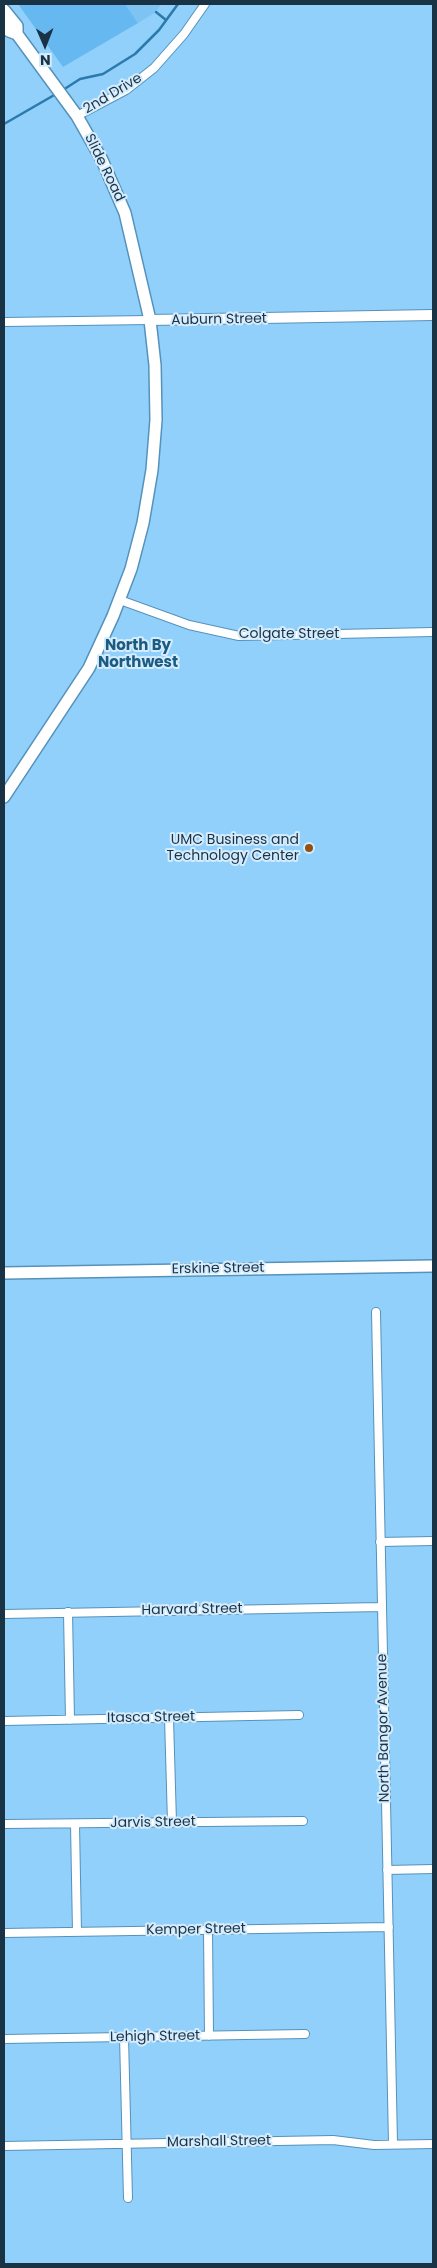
<!DOCTYPE html>
<style>
body{margin:0}
#map{position:relative;width:437px;height:2268px;overflow:hidden;background:#92d0fc;font-family:Poppins,sans-serif}
canvas{display:block}
.frame{position:absolute;inset:0;border:5px solid #193244;pointer-events:none}
.north{position:absolute;left:20px;top:20px;width:50px;height:50px;-webkit-text-stroke:4px #d4ecfe;paint-order:stroke;rotate:179deg;font-size:14px;font-weight:700;line-height:20px;text-align:center;color:#193244}
.north::after{content:'';display:block;margin:auto;width:18px;height:22px;background:#193244;clip-path:polygon(50% 0,100% 100%,50% 72%,0 100%)}
</style>
<div id="map">
<canvas width="437" height="2268"></canvas>
<div class="frame"></div>
<div class="north">N</div>
</div>
<script>
const g = document.querySelector('canvas').getContext('2d');
g.lineJoin = 'round';
function fill(path, color) { g.fillStyle = color; g.fill(path, 'evenodd'); }
const poly = rows => new Path2D(rows.map(r => 'M' + r).join(''));
function strokePath(path, color, width, dash) { g.strokeStyle = color; g.lineWidth = width; g.lineCap = dash ? 'butt' : 'round'; g.setLineDash(dash || []); g.stroke(path); }
function label(font, color, halo, rows, align = 'center') {
  g.font = font + ' Poppins,sans-serif'; g.lineWidth = 4; g.setLineDash([]); g.textBaseline = 'middle'; g.strokeStyle = halo; g.fillStyle = color; for (const [text, x, y, turn = 0] of rows) {
    g.save(); g.translate(x, y); g.rotate((+turn || 0) * Math.PI / 180); g.textAlign = isNaN(turn) ? turn : align; if (halo) g.strokeText(text, 0, 0); g.fillText(text, 0, 0); g.restore();
  }
}
fill(poly([
 [125,4,161,4,156,12,138,23]
]), '#7fc3f3');
fill(poly([
 [18,4,125,4,138,23,63,67]
]), '#65b8f0');
strokePath(poly([
 [156,12,166,20],
 [63,90,80,79,103,74,135,54,159,30,178,4],
 [4,124,56,94]
]), '#2a7aab', 2.5);
const minor = poly([
 [77,116,126,90,154,68,184,34,205,4],
 [4,322,150,320],
 [120,600,189,625,239,636,433,632],
 [376,1312,393,2144],
 [380,1542,433,1541],
 [68,1612,70,1720],
 [4,1614,381,1607],
 [169,1718,172,1823],
 [4,1721,299,1715],
 [4,1824,303,1821],
 [75,1824,77,1932],
 [387,1870,433,1869],
 [208,1930,209,2036],
 [4,1933,389,1927],
 [124,2037,128,2198],
 [4,2039,305,2034],
 [4,2146,333,2140,374,2145,433,2144]
]);
const tertiary = poly([
 [150,320,433,315]
]);
const secondary = poly([
 [4,10,17,26,17,34],
 [4,24,9,31,17,34,77,116,102,160,125,213,150,320,155,365,156,420,152,470,143,523,131,569,113,616,89,668,4,797],
 [4,1273,433,1266]
]);
strokePath(minor, '#5592bb', 10);
strokePath(tertiary, '#5592bb', 12);
strokePath(secondary, '#5592bb', 14);
strokePath(minor, '#fff', 8);
strokePath(tertiary, '#fff', 10);
strokePath(secondary, '#fff', 11);
for (const [x, y, r, color] of [
 [309,848,5,"#8f5214"]
]) { const dot = new Path2D(); dot.arc(x, y, r, 0, 2 * Math.PI); g.fillStyle = color; g.fill(dot); strokePath(dot, '#d4ecfe', 2); }
label('14px', '#193244', '#d4ecfe', [
 ["2nd Drive",113,94,-31],
 ["Slide Road",104,168,64],
 ["Auburn Street",219,320,-1],
 ["Colgate Street",289,634],
 ["Erskine Street",218,1269,-1],
 ["Harvard Street",192,1610,-1],
 ["Itasca Street",151,1718,-1],
 ["North Bangor Avenue",384,1728,-91],
 ["Jarvis Street",153,1823,-1],
 ["Kemper Street",196,1930,-1],
 ["Lehigh Street",155,2037,-1],
 ["Marshall Street",219,2142,-1]
]);
label('14px', '#193244', '#d4ecfe', [
 ["UMC Business and",299,840],
 ["Technology Center",299,856]
], 'right');
label('bold 15px', '#1b5b82', '#d4ecfe', [
 ["North By",138,646],
 ["Northwest",138,663]
]);
</script>
